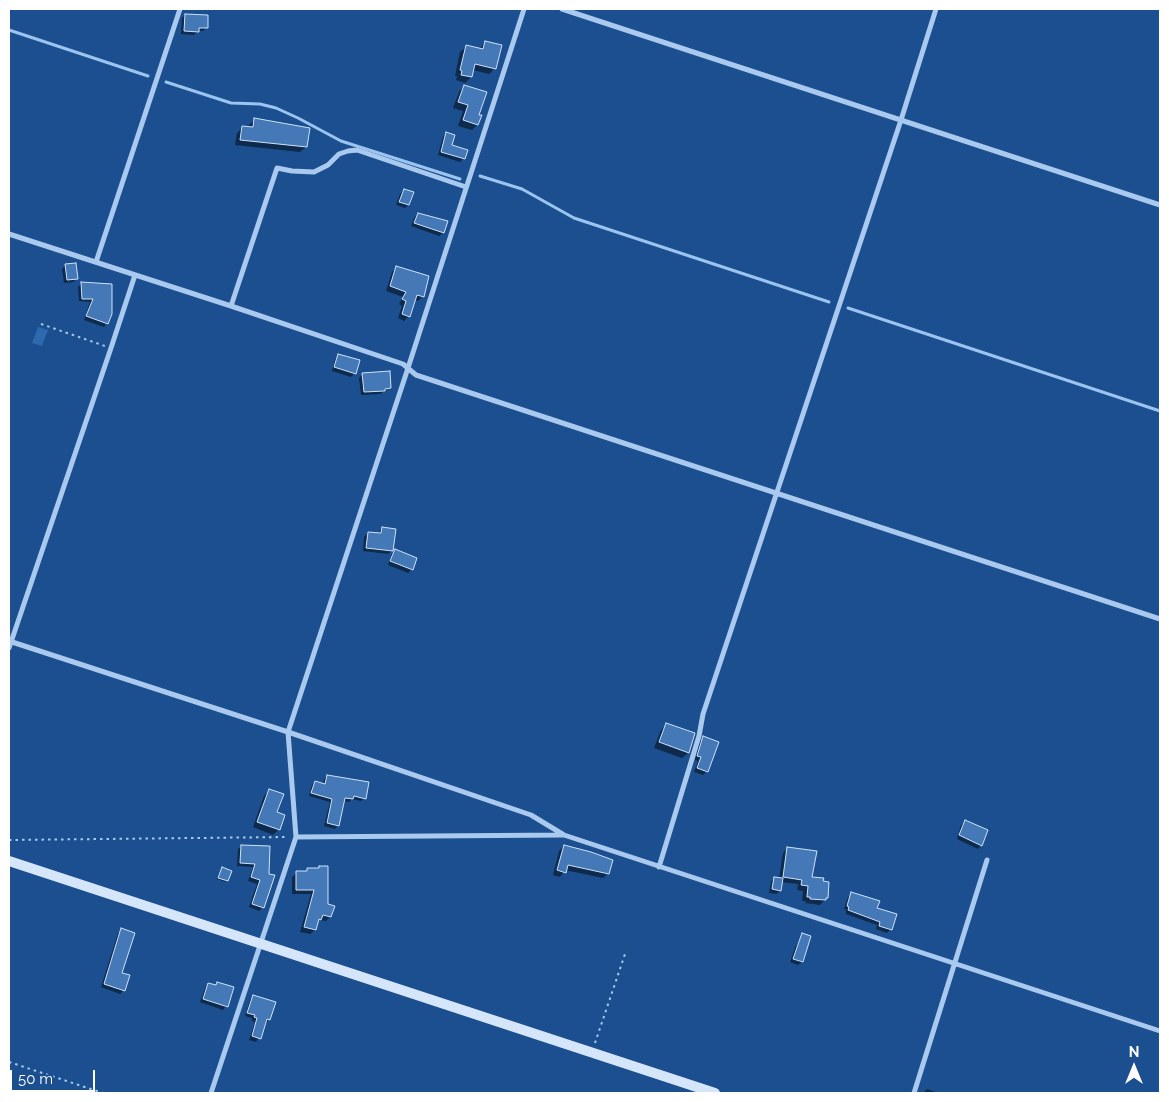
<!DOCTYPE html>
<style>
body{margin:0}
#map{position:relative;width:1169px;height:1102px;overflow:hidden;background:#1b4f8f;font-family:Raleway,sans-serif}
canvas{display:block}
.frame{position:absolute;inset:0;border:10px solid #fff;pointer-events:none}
.north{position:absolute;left:1109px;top:1042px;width:50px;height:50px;-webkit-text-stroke:4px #1b4f8f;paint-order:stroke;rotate:0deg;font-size:14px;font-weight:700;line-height:20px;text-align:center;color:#fff}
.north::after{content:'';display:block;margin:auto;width:18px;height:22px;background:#fff;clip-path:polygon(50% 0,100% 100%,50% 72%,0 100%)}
.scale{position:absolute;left:10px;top:1070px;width:85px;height:22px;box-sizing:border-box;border:2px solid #fff;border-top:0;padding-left:6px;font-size:15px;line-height:18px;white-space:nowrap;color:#fff;-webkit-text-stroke:4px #1b4f8f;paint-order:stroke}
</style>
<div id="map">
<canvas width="1169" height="1102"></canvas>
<div class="frame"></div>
<div class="north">N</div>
<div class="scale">50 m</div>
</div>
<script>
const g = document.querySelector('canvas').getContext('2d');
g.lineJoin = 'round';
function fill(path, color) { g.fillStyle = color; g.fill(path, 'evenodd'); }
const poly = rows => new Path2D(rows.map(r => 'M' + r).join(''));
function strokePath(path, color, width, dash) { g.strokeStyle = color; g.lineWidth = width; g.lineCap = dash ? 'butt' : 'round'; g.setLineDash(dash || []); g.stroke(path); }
fill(poly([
 [38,327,48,330,42,346,32,343]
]), '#2e69ad');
fill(poly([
 [185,15,206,28,203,31,198,31,194,35,181,34,182,18],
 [485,42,495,68,489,74,473,70,471,77,465,83,456,80,457,76,455,76,460,52,466,47,479,50],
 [464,86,478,116,477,125,472,130,458,126,463,111,453,108,459,92],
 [254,120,306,147,300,152,235,145,237,133,243,127,248,128,249,125],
 [447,133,450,146,464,158,460,162,438,155,443,137],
 [404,190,408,205,405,208,396,205,400,194],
 [418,214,446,222,443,233,439,236,411,226,414,218],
 [66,265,77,279,73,282,64,283,62,269],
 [397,267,423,296,418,301,414,300,409,316,404,321,398,318,402,306,399,304,403,297,386,291,392,272],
 [82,283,111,285,107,323,104,327,84,320,90,302,79,301,78,287],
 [339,356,355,373,351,377,332,371,335,359],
 [363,374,390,388,380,394,361,395,359,378],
 [382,528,392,550,388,554,363,551,364,537,368,533,378,534],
 [395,551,412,569,408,573,388,565,392,554],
 [667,724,688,753,682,758,654,748,661,730],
 [704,738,707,771,703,775,694,772,698,761,695,760,700,741],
 [327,776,365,798,361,801,352,799,349,802,343,801,338,825,335,829,324,826,330,802,309,796,312,785,315,782,323,785,324,779],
 [269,791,279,829,273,835,253,827,264,796],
 [965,822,981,845,978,849,957,839,961,825],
 [242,846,269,847,263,907,259,911,249,907,257,884,248,881,253,867,237,866,238,849],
 [564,846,608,873,603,878,565,870,560,877,553,875,559,851],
 [788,848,827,897,820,905,805,903,806,901,802,901,803,891,797,890,798,884,781,882,780,891,776,894,769,893,771,882,774,878,779,879,783,853],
 [222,868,227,881,226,882,217,879],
 [308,870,327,905,330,917,326,921,319,920,315,930,310,934,300,932,311,894,292,894,292,877,297,873,305,873],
 [852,894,876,909,891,929,887,933,876,929,877,925,846,914,846,910,844,909,848,897],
 [122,930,121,973,124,990,120,994,101,987,118,933],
 [803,935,802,962,798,965,790,962,795,948],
 [208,984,215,986,217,984,226,1006,223,1010,200,1002,205,988],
 [253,997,269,1019,256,1042,249,1040,255,1022,252,1021,252,1018,245,1016,250,1000],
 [927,1089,938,1093,923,1093]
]), '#0007');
strokePath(poly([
 [9,30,148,76],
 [166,82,231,103,260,104,276,108,298,118,341,141,460,179],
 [480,176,522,189,574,218,829,302],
 [848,308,1160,411]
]), '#9cc4f0', 3);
const building = poly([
 [185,14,208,15,208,28,199,28,199,32,184,31,185,14],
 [485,41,502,45,496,69,475,64,472,77,461,75,462,71,460,70,466,45,483,49,485,41],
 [464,85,487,92,479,115,482,115,478,125,463,120,468,105,458,102,464,85],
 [254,118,310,128,307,147,240,140,242,126,253,127,254,118],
 [446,132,455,135,452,145,468,150,465,159,441,152,446,132],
 [404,189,414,192,409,205,399,202,404,189],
 [418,213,448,221,444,233,414,223,418,213],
 [76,263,78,279,67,280,65,264,76,263],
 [396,266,429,276,424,297,417,295,410,317,402,314,406,301,402,299,406,292,390,286,396,266],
 [81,282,112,284,112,314,108,324,86,316,93,299,82,299,81,282],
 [338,354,360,360,356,374,334,367,338,354],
 [390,371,391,388,385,389,385,391,364,392,362,373,390,371],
 [382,527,396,529,393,551,366,548,368,532,381,533,382,527],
 [395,549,417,558,413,570,390,561,395,549],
 [666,723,695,733,689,753,659,742,666,723],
 [703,736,719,742,708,772,697,768,701,757,697,756,703,736],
 [327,775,369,782,366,799,354,796,353,799,345,798,339,826,327,823,332,799,311,793,315,781,325,784,327,775],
 [269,789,284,794,277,812,285,815,280,830,257,822,269,789],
 [965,820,988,830,982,846,959,835,965,820],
 [241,845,270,846,269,874,275,875,264,908,252,904,260,880,251,877,255,864,240,863,241,845],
 [564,845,591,852,613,860,609,874,568,865,566,873,557,870,564,845],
 [787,847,817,851,812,877,824,878,823,881,829,882,828,898,826,898,826,900,810,899,810,897,807,897,808,886,801,885,802,880,783,877,787,847],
 [319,866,328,866,328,904,335,906,331,917,323,915,321,920,319,919,316,930,304,927,314,890,296,890,296,871,307,871,307,868,319,868,319,866],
 [222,867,232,871,228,881,218,878,222,867],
 [774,877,783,878,781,891,772,889,774,877],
 [851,892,880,901,877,908,897,914,892,930,879,926,880,922,848,910,849,907,847,906,851,892],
 [121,928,135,933,122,973,130,975,125,991,104,984,121,928],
 [802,933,811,936,803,962,793,959,802,933],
 [217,982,234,987,228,1007,203,999,208,983,216,985,217,982],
 [253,995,276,1002,270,1020,267,1019,261,1039,252,1036,257,1018,254,1017,255,1015,247,1013,253,995]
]);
fill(building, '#4478b7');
strokePath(building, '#cfe3fa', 1);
strokePath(poly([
 [41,324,105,346],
 [9,840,288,837],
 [595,1043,625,954],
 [9,1062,103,1093]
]), '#a9c9ee', 2, [2.5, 4]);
strokePath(poly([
 [562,9,1160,205],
 [9,234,231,306,403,364,416,375,1160,619],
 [96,262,180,9],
 [231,306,277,168,292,171,314,172,328,165,339,154,348,151,357,150,466,187],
 [9,641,288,732,531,815,564,835,1160,1031],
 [9,648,111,348,135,275],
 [296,837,563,835],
 [659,867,699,736,703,714,901,120,936,9],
 [211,1093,296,837,288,732,408,368,524,9],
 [914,1093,987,860]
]), '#a9c9ee', 5);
strokePath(poly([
 [9,861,715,1093]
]), '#d6e6fa', 10);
</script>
